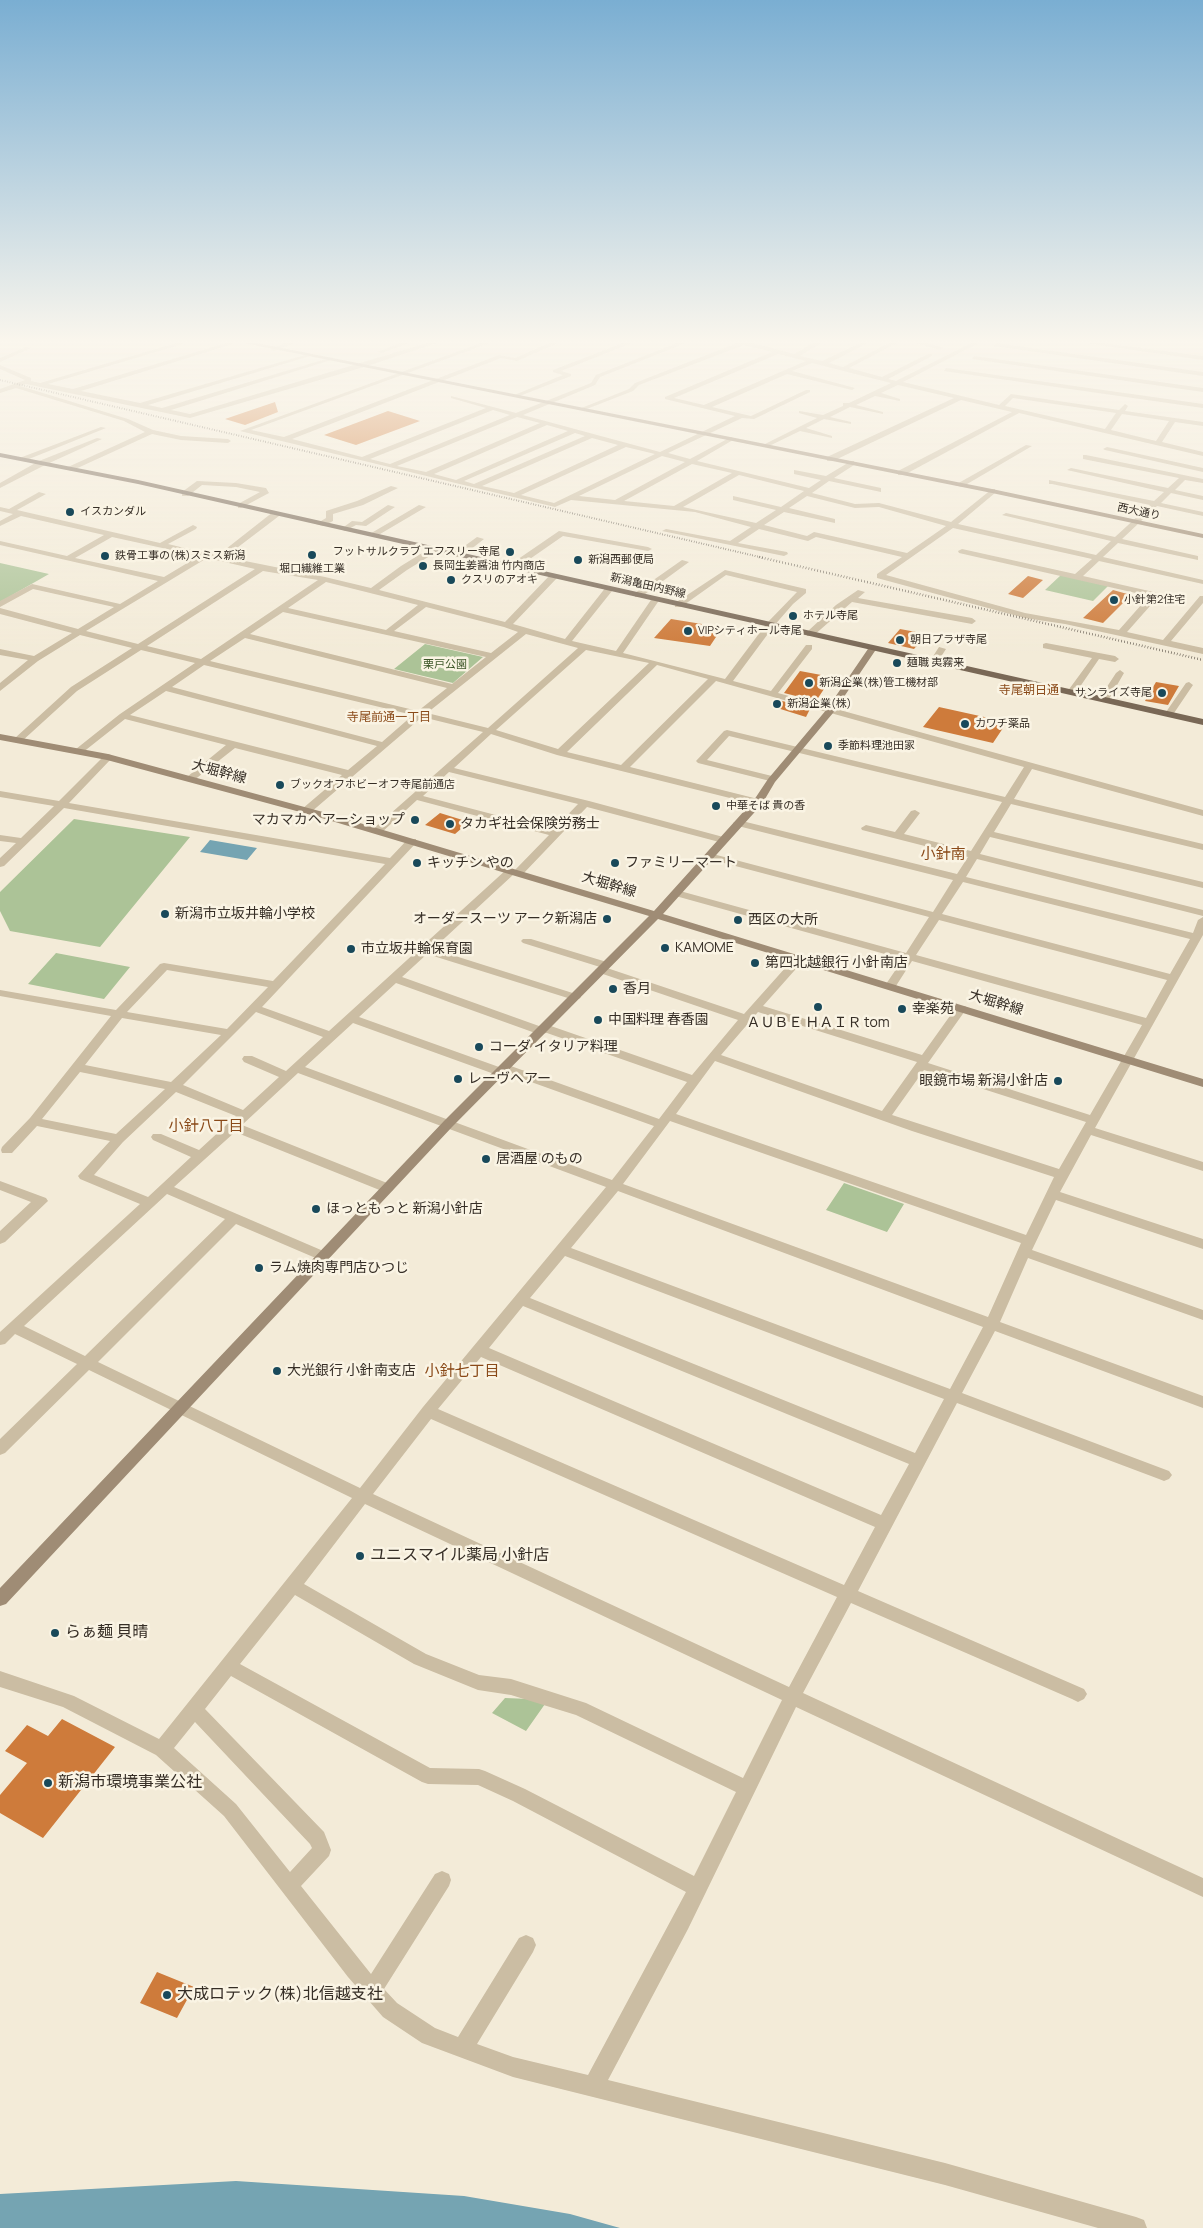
<!DOCTYPE html>
<meta charset="utf-8">
<style>
body{margin:0}
canvas{display:block;background:#f3ebd8}
</style>
<canvas width="1203" height="2228"></canvas>
<script>
const g = document.querySelector('canvas').getContext('2d');
g.lineJoin = 'round';
function fill(path, color) { g.fillStyle = color; g.fill(path, 'evenodd'); }
const poly = rows => new Path2D(rows.map(r => 'M' + r).join(''));
function strokePath(path, color, width, dash) { g.strokeStyle = color; g.lineWidth = width; g.lineCap = dash ? 'butt' : 'round'; g.setLineDash(dash || []); g.stroke(path); }
function label(font, color, halo, rows, align = 'center') {
  g.font = font + ' Manrope,"Noto Sans JP",sans-serif'; g.lineWidth = 5; g.setLineDash([]); g.textBaseline = 'middle'; g.strokeStyle = halo; g.fillStyle = color; for (const [text, x, y, turn = 0] of rows) {
    g.save(); g.translate(x, y); g.rotate((+turn || 0) * Math.PI / 180); g.textAlign = isNaN(turn) ? turn : align; if (halo) g.strokeText(text, 0, 0); g.fillText(text, 0, 0); g.restore();
  }
}
fill(poly([
 [0,563,49,574,0,602],
 [1061,575,1108,586,1093,601,1045,590],
 [425,644,483,657,453,683,394,669],
 [74,819,190,837,100,947,10,931,0,911,0,892],
 [56,953,130,967,104,999,28,984],
 [844,1183,904,1204,887,1232,826,1210],
 [505,1698,530,1699,545,1704,526,1731,492,1713]
]), '#acc397');
fill(poly([
 [210,840,257,848,247,860,200,852],
 [236,2181,464,2196,570,2214,620,2228,0,2228,0,2194]
]), '#75a4b2');
fill(poly([
 [275,402,278,412,245,425,225,419],
 [388,411,420,421,356,445,324,435],
 [1028,576,1043,580,1023,598,1008,594],
 [1113,590,1131,595,1103,623,1083,618],
 [671,619,702,624,700,626,718,629,715,633,718,634,710,646,654,638],
 [900,629,927,634,914,649,888,643],
 [800,671,832,677,816,701,784,693],
 [1156,682,1179,686,1168,705,1145,701],
 [779,700,810,709,806,717,774,707],
 [939,707,1007,722,993,743,923,727],
 [440,813,469,822,455,834,425,825],
 [62,1719,115,1747,43,1838,0,1813,0,1795,27,1763,5,1751,27,1725,48,1736],
 [157,1972,194,1987,177,2018,140,2003]
]), '#ce7b3b');
fill(poly([
 [176,343,186,343,48,384,73,389,226,343,236,343,81,391,140,403,305,355,310,356,148,405,162,408,326,359,331,360,171,410,190,414,427,343,437,343,364,367,190,418,26,384,20,386,128,419,153,430,181,436,228,439,231,441,228,443,181,440,152,434,71,471,67,469,68,467,145,432,124,421,16,388,0,393,0,389,25,380,0,369,0,365,31,378,31,381,40,383,176,343],
 [285,343,295,343,273,351,270,349,285,343],
 [400,343,409,343,382,353,377,352,400,343],
 [481,343,490,343,251,430,284,437,499,355,515,358,549,343,558,343,517,361,501,358,292,439,362,457,486,408,451,398,451,396,516,413,591,383,596,375,677,343,686,343,600,377,595,385,523,415,660,452,735,416,665,399,665,397,772,352,744,345,639,385,633,391,584,410,579,409,629,389,635,383,737,343,753,343,794,354,813,343,821,343,800,356,822,361,860,343,868,343,829,363,843,367,889,343,897,343,849,368,882,377,928,354,932,354,932,356,888,379,896,381,971,343,979,343,903,382,999,405,1011,394,1119,410,1125,404,1128,406,1125,411,1203,422,1203,426,1175,422,1162,442,1203,452,1203,456,1019,413,904,475,898,475,898,471,1012,412,961,400,833,461,827,461,827,457,954,398,898,385,881,393,900,399,900,401,875,396,856,405,883,412,883,414,850,407,830,417,851,422,851,424,824,419,806,428,832,436,832,438,800,431,767,447,763,447,763,445,817,418,799,413,799,411,823,415,843,406,843,403,849,403,891,383,812,363,792,371,855,388,852,390,787,374,712,407,751,416,806,390,810,390,810,392,754,419,742,418,668,453,690,459,731,437,734,439,733,440,697,461,809,488,821,480,794,474,794,470,826,476,851,461,854,461,854,465,834,478,881,488,881,492,829,481,812,493,855,504,879,503,951,522,992,489,995,489,995,493,958,524,1096,555,1111,541,1002,515,1006,513,1115,537,1150,505,1052,484,1049,484,1049,480,1154,501,1164,492,1067,470,1071,468,1168,488,1179,478,1083,459,1083,455,1086,455,1203,479,1203,483,1185,480,1175,490,1203,496,1203,500,1171,493,1161,503,1203,512,1203,516,1157,506,1122,539,1198,556,1198,560,1118,543,1103,557,1203,580,1203,584,1099,561,1083,576,1158,593,1158,597,1127,632,1163,640,1200,596,1203,596,1203,603,1171,641,1203,648,1203,654,1065,624,1025,618,877,578,877,574,902,557,816,537,808,541,759,529,738,543,787,552,788,554,784,556,662,531,666,529,730,541,751,527,695,512,571,500,555,507,240,431,481,343],
 [778,354,806,361,704,405,674,398,778,354],
 [1013,398,1116,413,1105,429,1005,406,1013,398],
 [493,410,510,415,390,464,370,459,493,410],
 [1122,414,1169,421,1156,441,1111,430,1122,414],
 [517,417,540,423,426,472,397,466,517,417],
 [547,425,568,431,456,480,434,474,547,425],
 [575,433,585,436,474,484,464,481,575,433],
 [592,438,618,445,514,493,482,486,592,438],
 [626,447,655,454,554,503,521,495,626,447],
 [662,456,685,462,615,500,579,496,662,456],
 [692,464,732,473,674,506,624,501,692,464],
 [739,475,804,491,781,507,733,496,733,500,776,510,756,523,683,507,739,475],
 [807,496,855,508,879,507,946,526,907,553,814,532,807,536,764,525,784,512,835,523,835,519,789,508,807,496],
 [953,528,1092,559,1075,574,962,549,958,551,959,553,1149,596,1119,630,1025,613,886,575,953,528],
 [623,343,632,343,561,371,571,374,571,376,517,397,512,396,563,375,553,372,553,370,623,343],
 [916,343,927,343,943,348,940,350,916,343],
 [996,343,1203,372,1203,376,994,346,996,343],
 [1085,343,1103,343,1203,356,1203,360,1085,343],
 [26,347,31,348,0,362,0,358,26,347],
 [974,356,1203,388,1203,392,972,359,974,356],
 [946,368,1203,404,1203,408,944,371,946,368],
 [101,427,106,428,24,461,17,459,101,427],
 [97,438,102,439,45,465,0,488,0,483,39,461,97,438],
 [1026,445,1032,446,962,487,955,485,1026,445],
 [1107,447,1203,468,1203,472,1105,450,1103,449,1107,447],
 [197,481,236,483,266,488,269,493,241,508,238,508,238,504,260,492,236,487,202,485,188,496,182,496,182,492,197,481],
 [391,486,398,488,363,505,333,514,333,521,323,526,316,524,326,518,326,511,357,501,391,486],
 [39,492,46,494,17,510,160,543,193,525,197,527,196,529,168,544,205,553,208,552,217,556,273,512,279,512,279,516,225,557,325,577,371,588,401,566,432,547,438,547,438,551,407,570,379,590,505,622,551,574,557,574,557,578,513,624,565,639,606,587,612,587,612,591,572,641,616,651,653,597,659,597,660,599,623,653,725,679,767,623,797,592,726,575,681,607,675,607,675,603,725,570,806,589,806,593,793,604,773,627,733,681,771,691,806,645,812,645,812,649,778,693,1203,810,1203,816,1032,769,1014,799,1203,844,1203,850,1011,804,994,832,1203,882,1203,888,990,837,980,854,1203,910,1203,916,977,859,966,877,1193,933,1198,920,1203,917,1203,935,1095,1128,1203,1162,1203,1171,1091,1135,1060,1192,1203,1239,1203,1249,1056,1200,1032,1250,1203,1310,1203,1320,1028,1258,1000,1322,1203,1396,1203,1408,995,1331,962,1393,1169,1471,1172,1475,1169,1479,1164,1481,1159,1479,957,1403,858,1591,1084,1689,1087,1694,1084,1699,1078,1702,1072,1699,851,1603,803,1693,1203,1878,1203,1897,796,1707,688,1929,608,2080,945,2163,1136,2217,1144,2220,1147,2228,1098,2228,945,2185,513,2077,422,2043,383,2017,348,1977,224,1816,156,1755,63,1707,0,1687,0,1671,74,1696,159,1739,352,1498,89,1370,5,1453,0,1455,0,1439,77,1364,15,1334,5,1344,0,1345,0,1332,140,1204,80,1179,78,1176,110,1141,37,1126,12,1153,2,1153,1,1150,2,1147,30,1118,111,1016,0,996,0,990,116,1010,160,964,164,963,273,981,385,864,64,808,4,866,0,867,0,858,16,843,0,841,0,835,21,838,54,806,0,797,0,791,59,801,105,755,108,754,111,755,111,759,69,803,390,858,408,839,416,839,416,843,262,1007,329,1031,507,869,515,870,549,835,417,800,381,833,373,833,373,829,483,732,422,717,310,813,306,814,302,813,302,809,342,775,235,748,193,781,187,781,187,777,226,745,125,719,82,753,76,753,76,749,120,714,195,663,141,650,77,691,21,742,15,742,15,738,71,687,132,648,80,635,38,661,0,691,0,683,28,660,0,655,0,649,34,656,72,633,0,614,0,608,78,629,114,607,33,589,0,607,0,601,32,584,120,604,158,581,0,545,0,541,67,556,104,535,21,516,0,526,0,521,13,514,0,511,0,507,9,509,39,492],
 [112,537,199,556,164,577,75,558,112,537],
 [207,558,255,569,138,644,86,631,207,558],
 [263,571,318,580,201,659,147,646,263,571],
 [326,582,418,605,386,630,288,608,326,582],
 [426,607,504,627,518,632,491,653,394,631,426,607],
 [283,612,486,657,452,684,250,634,283,612],
 [526,634,578,648,488,728,427,713,526,634],
 [245,638,447,688,418,711,210,661,245,638],
 [586,650,649,663,558,749,496,730,586,650],
 [204,665,413,715,382,742,172,687,204,665],
 [657,665,708,679,621,765,567,752,657,665],
 [716,681,1024,767,1005,797,727,730,724,731,696,761,698,763,770,781,776,781,776,777,707,760,729,736,1002,802,971,851,904,834,920,813,915,810,911,811,895,832,866,825,861,828,862,830,968,857,957,874,738,820,733,823,734,825,953,880,933,912,709,853,704,856,705,858,929,917,906,953,680,891,676,890,671,893,672,895,903,959,884,987,886,989,894,989,912,961,1142,1025,1090,1115,928,1063,967,1008,965,1006,957,1006,922,1055,763,1006,802,962,804,960,802,958,798,957,794,958,744,1014,607,968,612,965,610,963,531,939,523,939,521,941,523,943,600,967,595,970,597,972,738,1020,692,1075,548,1025,539,1026,402,977,427,954,571,999,579,999,581,997,579,995,433,949,514,874,522,875,587,807,723,843,728,840,727,838,589,801,454,768,491,734,557,755,758,805,762,804,762,800,630,767,716,681],
 [166,691,377,746,348,770,130,715,166,691],
 [449,772,578,804,553,830,423,796,449,772],
 [963,882,1190,939,1170,974,942,914,963,882],
 [939,920,1167,980,1146,1018,916,955,939,920],
 [167,970,268,987,227,1029,127,1012,167,970],
 [396,983,538,1034,547,1033,687,1082,659,1119,508,1065,504,1064,499,1067,359,1017,396,983],
 [256,1012,323,1037,286,1071,252,1056,244,1056,242,1059,244,1062,279,1077,243,1110,183,1085,256,1012],
 [758,1012,917,1062,882,1111,721,1055,758,1012],
 [122,1018,221,1035,171,1082,85,1065,122,1018],
 [353,1023,497,1075,501,1076,506,1073,654,1126,612,1180,305,1067,353,1023],
 [715,1061,912,1131,1054,1177,1026,1235,676,1114,715,1061],
 [924,1070,1086,1122,1059,1169,892,1115,924,1070],
 [80,1072,165,1089,116,1134,42,1119,80,1072],
 [298,1073,606,1187,423,1407,360,1488,98,1362,236,1224,318,1259,328,1259,330,1256,328,1253,174,1187,235,1132,382,1191,392,1191,394,1188,392,1185,242,1125,298,1073],
 [176,1092,236,1116,199,1150,161,1134,153,1134,151,1137,153,1140,191,1157,148,1197,94,1175,123,1142,176,1092],
 [670,1121,1021,1243,988,1317,623,1184,670,1121],
 [618,1191,983,1327,950,1389,571,1248,618,1191],
 [167,1194,225,1219,85,1356,24,1326,167,1194],
 [565,1256,944,1399,915,1453,530,1298,565,1256],
 [523,1306,909,1464,881,1515,489,1348,523,1306],
 [481,1357,875,1527,844,1585,438,1409,481,1357],
 [431,1419,837,1597,789,1687,373,1494,431,1419],
 [365,1504,782,1700,743,1778,586,1703,511,1679,479,1675,426,1654,304,1584,365,1504],
 [295,1595,414,1664,478,1690,511,1695,576,1715,736,1792,694,1876,525,1789,485,1771,479,1769,430,1768,240,1664,295,1595],
 [231,1676,422,1782,428,1784,478,1785,513,1801,686,1892,588,2075,513,2057,477,2044,533,1952,536,1945,533,1938,526,1935,519,1938,458,2037,435,2028,397,2003,384,1989,449,1886,451,1880,449,1874,442,1871,435,1874,371,1974,301,1886,329,1856,331,1850,324,1832,205,1709,231,1676],
 [195,1722,310,1844,312,1848,290,1872,236,1804,174,1748,195,1722],
 [388,505,395,507,366,526,356,525,345,531,341,529,352,521,362,522,388,505],
 [419,505,426,507,375,537,368,535,419,505],
 [559,531,648,547,652,549,648,551,563,536,514,570,508,570,508,566,559,531],
 [477,537,484,539,461,557,455,557,455,553,477,537],
 [682,560,689,562,641,597,635,597,635,593,682,560],
 [858,590,865,592,858,598,972,618,976,621,972,624,852,602,813,636,807,636,807,632,836,605,858,590],
 [1046,643,1115,656,1119,659,1115,662,1099,659,1075,694,1072,695,1067,692,1092,658,1043,648,1043,644,1046,643],
 [939,647,946,649,937,663,931,663,930,661,939,647],
 [1120,670,1124,673,1109,699,1101,701,1099,699,1116,673,1120,670],
 [1189,682,1193,685,1172,716,1166,716,1166,712,1186,683,1189,682],
 [0,1181,46,1198,48,1201,5,1242,0,1244,0,1231,31,1202,0,1190,0,1181]
]), '#cbbda3');
fill(poly([
 [244,343,257,343,992,489,1203,534,1203,538,992,493,244,343],
 [870,646,877,648,833,713,775,782,762,804,663,914,1203,1079,1203,1087,658,919,452,1127,6,1604,0,1606,0,1588,444,1121,649,916,315,816,107,760,0,740,0,734,108,754,323,812,654,911,754,800,768,779,827,709,870,646]
]), '#9f8c75');
fill(poly([
 [0,453,138,480,1203,719,1203,725,138,484,0,457,0,453]
]), '#796856');
strokePath(poly([
 [0,380,764,558]
]), '#362e26', 2, [0.5, 2]);
strokePath(poly([
 [759,557,1203,660]
]), '#362e26', 2.5, [0.5, 2.5]);
const sky = g.createLinearGradient(0, 0, 0, 655);
sky.addColorStop(0, '#7aaed2');
sky.addColorStop(0.52, '#faf6ed');
sky.addColorStop(1, '#faf6ed00');
g.fillStyle = sky;
g.fillRect(0, 0, 1203, 655);
for (const [x, y, r, color] of [
 [70,512,5,"#19495a"],
 [510,552,5,"#19495a"],
 [312,555,5,"#19495a"],
 [105,556,5,"#19495a"],
 [578,560,5,"#19495a"],
 [423,566,5,"#19495a"],
 [451,580,5,"#19495a"],
 [1114,600,5,"#19495a"],
 [793,616,5,"#19495a"],
 [688,631,5,"#19495a"],
 [900,640,5,"#19495a"],
 [897,663,5,"#19495a"],
 [809,683,5,"#19495a"],
 [1162,693,5,"#19495a"],
 [777,704,5,"#19495a"],
 [965,724,5,"#19495a"],
 [828,746,5,"#19495a"],
 [280,785,5,"#19495a"],
 [716,806,5,"#19495a"],
 [415,820,5,"#19495a"],
 [450,824,5,"#19495a"],
 [417,863,5,"#19495a"],
 [615,863,5,"#19495a"],
 [165,914,5,"#19495a"],
 [607,919,5,"#19495a"],
 [738,920,5,"#19495a"],
 [665,948,5,"#19495a"],
 [351,949,5,"#19495a"],
 [755,963,5,"#19495a"],
 [613,989,5,"#19495a"],
 [818,1007,5,"#19495a"],
 [902,1009,5,"#19495a"],
 [598,1020,5,"#19495a"],
 [479,1047,5,"#19495a"],
 [458,1079,5,"#19495a"],
 [1058,1081,5,"#19495a"],
 [486,1159,5,"#19495a"],
 [316,1209,5,"#19495a"],
 [259,1268,5,"#19495a"],
 [277,1371,5,"#19495a"],
 [360,1556,5,"#19495a"],
 [55,1633,5,"#19495a"],
 [48,1783,5,"#19495a"],
 [167,1995,5,"#19495a"]
]) { const dot = new Path2D(); dot.arc(x, y, r, 0, 2 * Math.PI); g.fillStyle = color; g.fill(dot); strokePath(dot, '#faf4e4', 2); }
label('11px', '#362e26', '#faf4e4', [
 ["イスカンダル",80,512],
 ["フットサルクラブ エフスリー寺尾",500,552,"right"],
 ["鉄骨工事の(株)スミス新潟",115,556],
 ["新潟西郵便局",588,560],
 ["長岡生姜醤油 竹内商店",433,566],
 ["堀口繊維工業",312,569,"center"],
 ["クスリのアオキ",461,580],
 ["小針第2住宅",1124,600],
 ["ホテル寺尾",803,616],
 ["VIPシティホール寺尾",698,631],
 ["朝日プラザ寺尾",910,640],
 ["麺職 夷霧来",907,663],
 ["新潟企業(株)管工機材部",819,683],
 ["サンライズ寺尾",1152,693,"right"],
 ["新潟企業(株)",787,704],
 ["カワチ薬品",975,724],
 ["季節料理池田家",838,746],
 ["ブックオフホビーオフ寺尾前通店",290,785],
 ["中華そば 貴の香",726,806]
], 'left');
label('11px', '#362e26', '#faf4e4', [
 ["西大通り",1139,512,12],
 ["新潟亀田内野線",648,586,13]
]);
label('11px', '#3c5628', '#faf4e4', [
 ["栗戸公園",445,665]
]);
label('12px', '#8a4a19', '#faf4e4', [
 ["寺尾朝日通",1029,691],
 ["寺尾前通一丁目",389,718]
]);
label('14px', '#362e26', '#faf4e4', [
 ["大堀幹線",219,772,15],
 ["大堀幹線",609,885,17],
 ["大堀幹線",996,1003,17]
]);
label('14px', '#362e26', '#faf4e4', [
 ["マカマカヘアーショップ",405,820,"right"],
 ["タカギ社会保険労務士",460,824],
 ["キッチン やの",427,863],
 ["ファミリーマート",625,863],
 ["新潟市立坂井輪小学校",175,914],
 ["オーダースーツ アーク新潟店",597,919,"right"],
 ["西区の大所",748,920],
 ["KAMOME",675,948],
 ["市立坂井輪保育園",361,949],
 ["第四北越銀行 小針南店",765,963],
 ["香月",623,989],
 ["幸楽苑",912,1009],
 ["中国料理 春香園",608,1020],
 ["ＡＵＢＥ ＨＡＩＲ tom",818,1023,"center"],
 ["コーダ イタリア料理",489,1047],
 ["レーヴヘアー",468,1079],
 ["眼鏡市場 新潟小針店",1048,1081,"right"],
 ["居酒屋 のもの",496,1159],
 ["ほっともっと 新潟小針店",326,1209],
 ["ラム焼肉専門店ひつじ",269,1268],
 ["大光銀行 小針南支店",287,1371]
], 'left');
label('15px', '#8a4a19', '#faf4e4', [
 ["小針南",943,855],
 ["小針八丁目",206,1127],
 ["小針七丁目",462,1372]
]);
label('16px', '#362e26', '#faf4e4', [
 ["ユニスマイル薬局 小針店",370,1556],
 ["らぁ麺 貝晴",65,1633],
 ["新潟市環境事業公社",58,1783],
 ["大成ロテック(株)北信越支社",177,1995]
], 'left');
</script>
